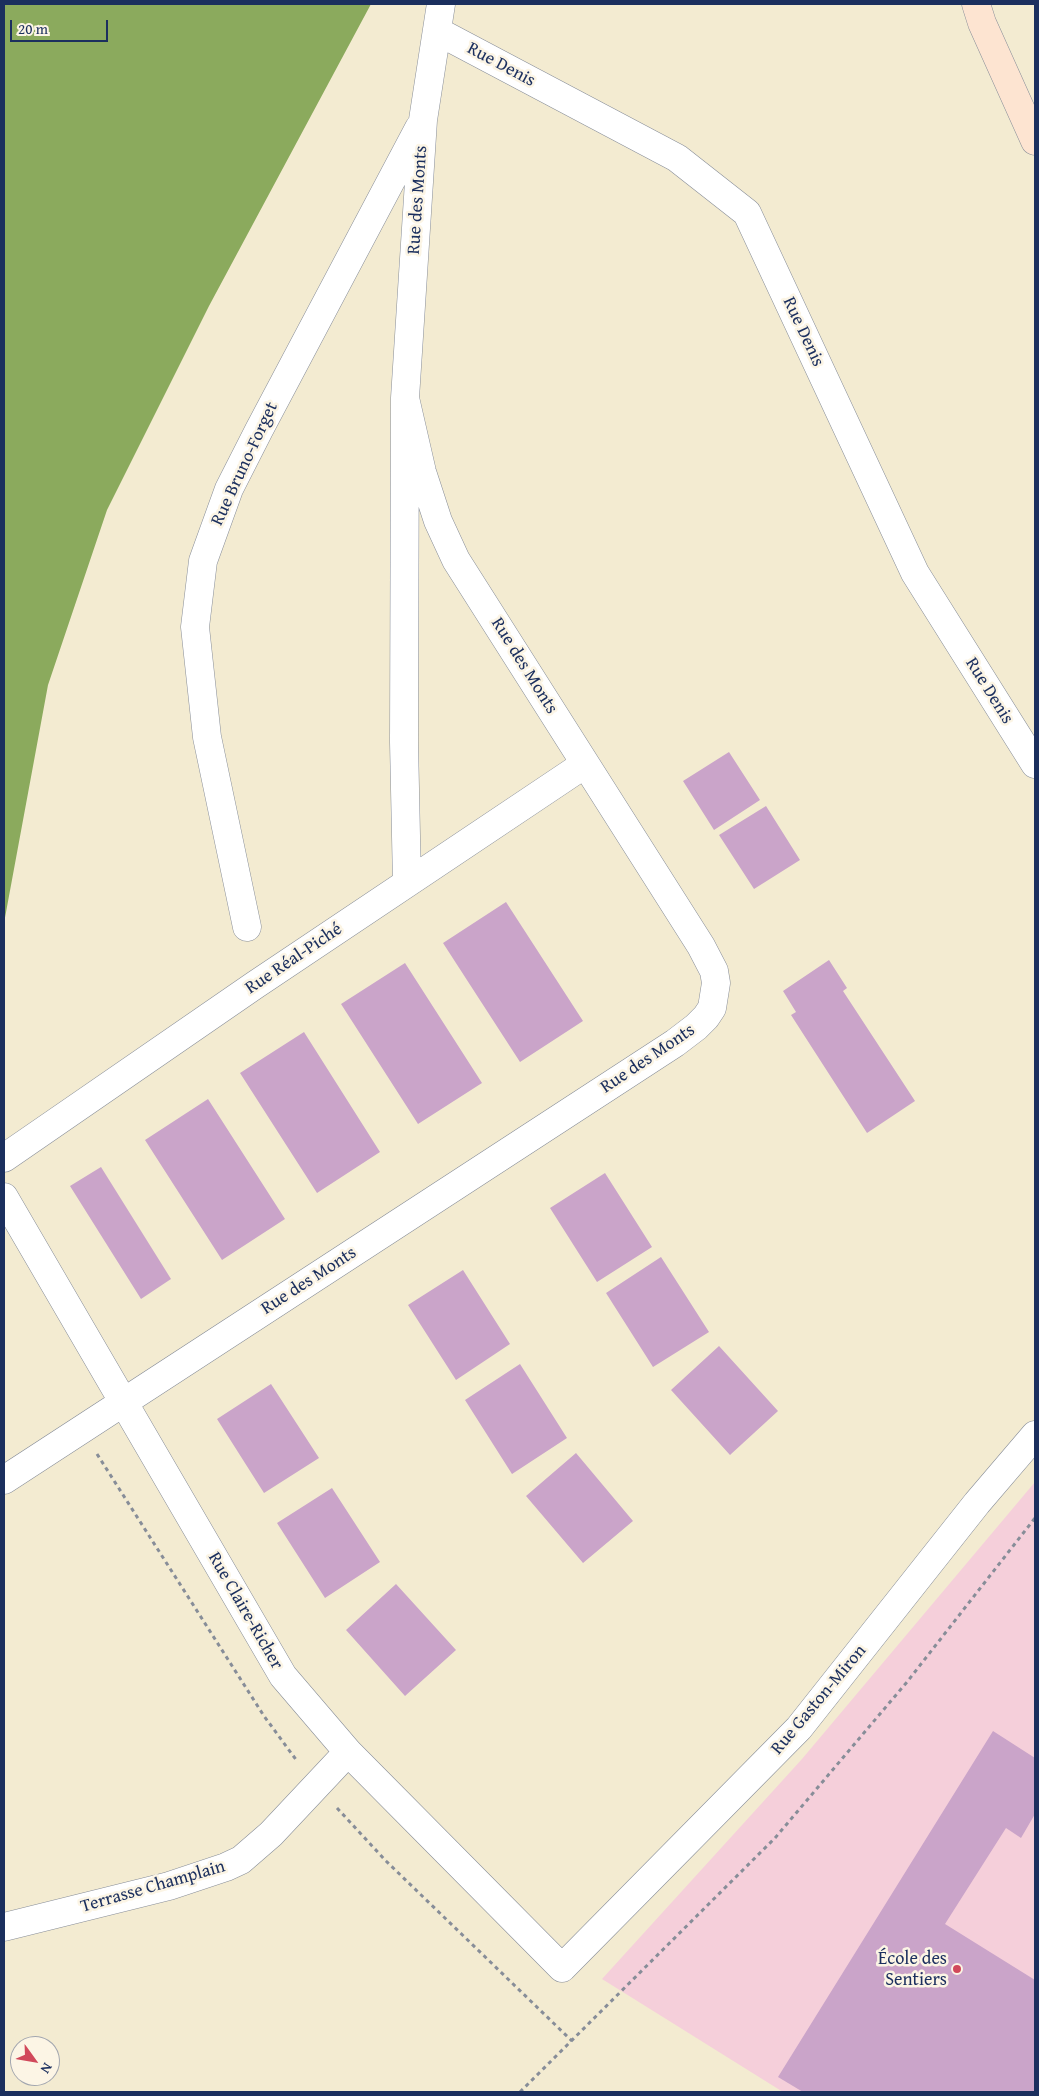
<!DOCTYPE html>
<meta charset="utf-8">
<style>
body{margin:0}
#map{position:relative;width:1039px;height:2096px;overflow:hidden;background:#f3ebd1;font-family:"Gentium Book Plus",serif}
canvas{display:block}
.frame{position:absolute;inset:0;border:5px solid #1b2f5e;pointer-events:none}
.north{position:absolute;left:10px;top:2036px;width:50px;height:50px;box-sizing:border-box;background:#fcf5e5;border:1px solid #a2a6af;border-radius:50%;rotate:122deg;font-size:14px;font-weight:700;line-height:20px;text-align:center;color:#1b2f5e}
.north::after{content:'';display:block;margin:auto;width:18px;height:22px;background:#d1495b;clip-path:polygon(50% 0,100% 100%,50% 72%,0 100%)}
.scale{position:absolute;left:10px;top:20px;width:98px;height:22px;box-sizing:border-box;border:2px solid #1b2f5e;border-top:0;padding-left:6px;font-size:15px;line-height:18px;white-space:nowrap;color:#1b2f5e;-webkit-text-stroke:4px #fcf5e5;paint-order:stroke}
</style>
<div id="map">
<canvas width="1039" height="2096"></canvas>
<div class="frame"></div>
<div class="north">N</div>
<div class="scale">20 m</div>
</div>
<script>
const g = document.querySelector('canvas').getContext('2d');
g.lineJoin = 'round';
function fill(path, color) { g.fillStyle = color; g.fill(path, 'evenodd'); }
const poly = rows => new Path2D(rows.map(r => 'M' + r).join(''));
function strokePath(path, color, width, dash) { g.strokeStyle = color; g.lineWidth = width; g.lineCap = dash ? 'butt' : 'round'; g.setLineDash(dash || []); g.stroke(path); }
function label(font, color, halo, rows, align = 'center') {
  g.font = font + ' "Gentium Book Plus",serif'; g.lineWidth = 5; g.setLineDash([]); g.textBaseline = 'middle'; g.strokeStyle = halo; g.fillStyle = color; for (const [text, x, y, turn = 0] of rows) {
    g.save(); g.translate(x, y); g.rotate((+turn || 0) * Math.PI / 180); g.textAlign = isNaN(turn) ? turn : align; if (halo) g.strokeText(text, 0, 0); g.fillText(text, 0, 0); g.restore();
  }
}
fill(poly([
 [1035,1482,1035,2092,783,2092,602,1979,802,1759]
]), '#f5cfda');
fill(poly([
 [4,4,371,4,209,306,107,510,48,685,4,923]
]), '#8baa5d');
fill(poly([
 [729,752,760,800,714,830,683,781],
 [766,806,800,860,754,889,719,835],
 [506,902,583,1021,520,1062,443,943],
 [829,960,847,988,843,991,915,1101,867,1133,791,1015,796,1012,783,991],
 [405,963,482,1083,418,1124,341,1004],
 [304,1032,380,1152,317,1193,240,1073],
 [208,1099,285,1219,222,1260,145,1140],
 [101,1167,171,1279,141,1299,70,1186],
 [605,1173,652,1247,597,1282,550,1208],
 [661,1257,709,1332,653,1367,606,1293],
 [463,1270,510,1344,456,1380,408,1305],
 [719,1346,778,1411,730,1455,671,1390],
 [520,1364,567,1438,512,1474,465,1400],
 [271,1384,319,1458,264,1493,217,1419],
 [576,1453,633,1521,583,1563,526,1496],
 [332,1488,380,1562,325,1598,277,1523],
 [396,1584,456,1650,405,1696,346,1630],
 [993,1731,1035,1758,1035,1814,1021,1838,1006,1828,945,1924,1035,1980,1035,2092,803,2092,778,2077]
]), '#caa4c9');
const street = poly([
 [437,31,677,158,747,213,915,573,1035,764],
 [407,883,404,742,405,398,423,120,441,4],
 [247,927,207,737,195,627,203,561,229,489,259,430,419,128],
 [4,1158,255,985,585,764],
 [4,1197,283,1676,348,1752,562,1968,799,1728,977,1503,1035,1435],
 [4,1480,675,1043,696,1027,706,1017,712,1008,716,983,714,971,701,946,456,560,438,521,422,472,405,398],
 [4,1927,169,1886,226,1867,241,1860,271,1834,348,1752]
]);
const secondary = poly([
 [976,4,982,23,1035,141]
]);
strokePath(street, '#878d98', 29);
strokePath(secondary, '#878d98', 29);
strokePath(poly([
 [97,1454,264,1716,297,1761],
 [337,1808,386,1861,572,2041],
 [520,2092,775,1838,907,1682,1035,1518]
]), '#878d98', 3, [4, 4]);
strokePath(street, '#fff', 28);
strokePath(secondary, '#fde4d1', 28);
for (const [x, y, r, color] of [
 [957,1969,5,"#d1495b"]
]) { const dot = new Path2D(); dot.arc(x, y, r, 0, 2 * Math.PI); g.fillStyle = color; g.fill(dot); strokePath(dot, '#fcf5e5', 2); }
label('18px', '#1b2f5e', '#fcf5e5', [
 ["Rue Denis",501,65,28],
 ["Rue des Monts",418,200,-86],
 ["Rue Denis",803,332,65],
 ["Rue Bruno-Forget",245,464,-65],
 ["Rue des Monts",524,666,58],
 ["Rue Denis",989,691,58],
 ["Rue Réal-Piché",294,959,-34],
 ["Rue des Monts",648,1059,-34],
 ["Rue des Monts",309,1281,-33],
 ["Rue Claire-Richer",245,1611,60],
 ["Rue Gaston-Miron",819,1700,-50],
 ["Terrasse Champlain",153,1887,-16]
]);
label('18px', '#1b2f5e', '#fcf5e5', [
 ["École des",947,1959],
 ["Sentiers",947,1980]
], 'right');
</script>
